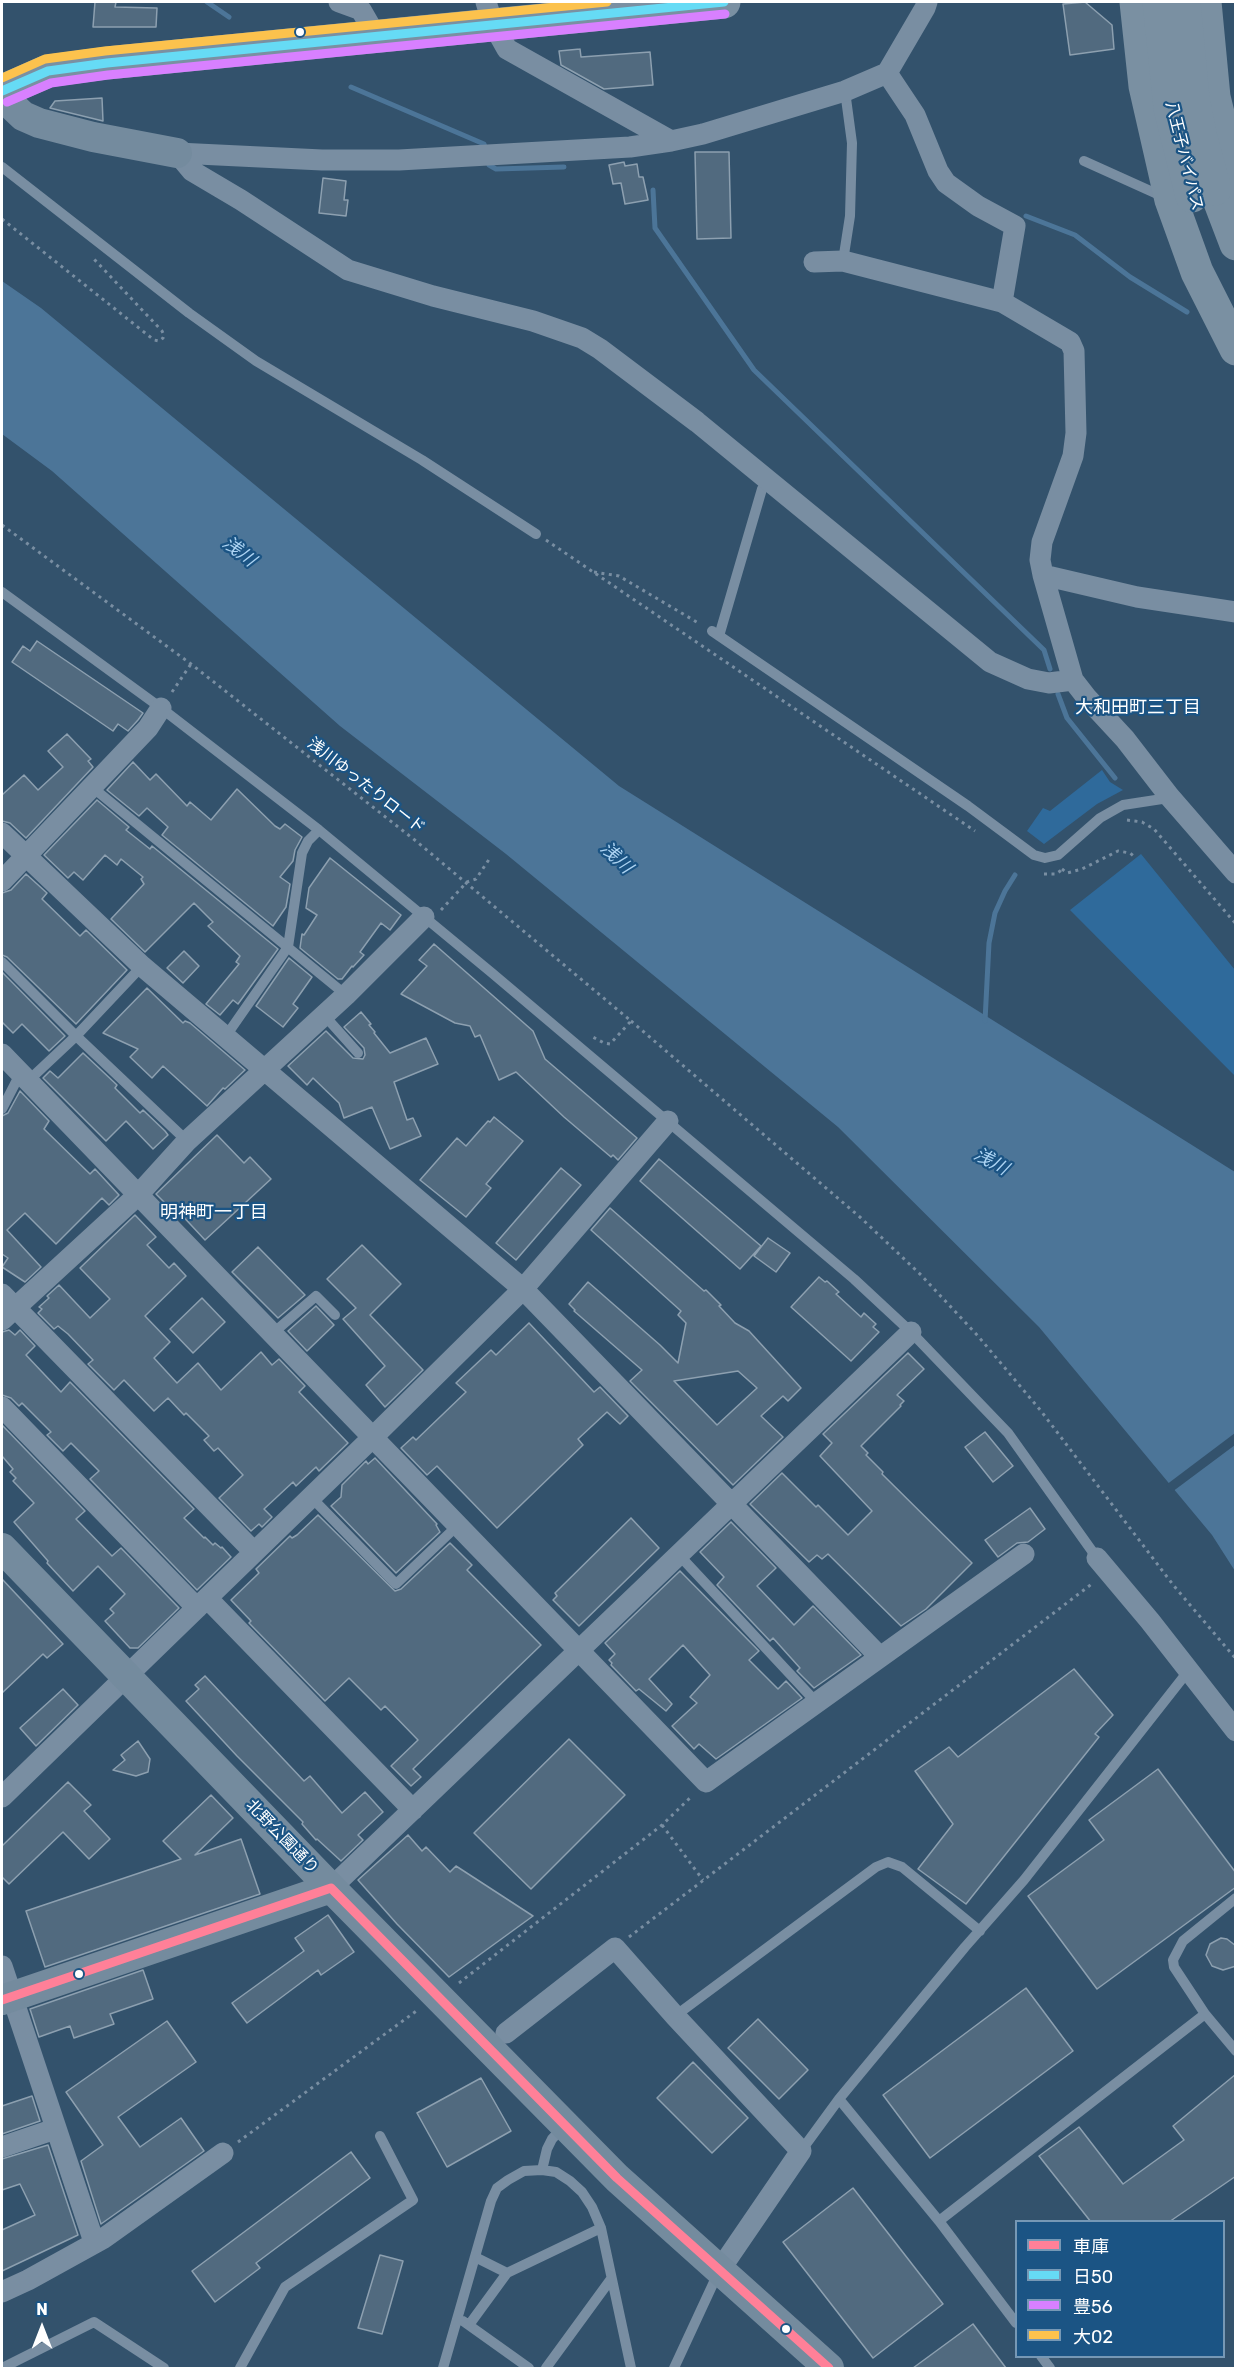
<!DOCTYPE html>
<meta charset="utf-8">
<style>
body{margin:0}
#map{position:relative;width:1237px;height:2370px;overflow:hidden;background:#33526c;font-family:Rubik,"Noto Sans JP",sans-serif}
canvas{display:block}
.frame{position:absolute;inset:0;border:3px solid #fff;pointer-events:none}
.legend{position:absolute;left:1015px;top:2220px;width:210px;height:138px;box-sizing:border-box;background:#1b5484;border:2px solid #7698b5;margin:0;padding:8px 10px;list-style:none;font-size:18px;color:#fff}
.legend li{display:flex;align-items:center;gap:12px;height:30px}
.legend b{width:30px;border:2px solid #7698b5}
.north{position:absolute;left:12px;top:2298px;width:60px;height:60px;-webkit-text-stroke:4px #1b5484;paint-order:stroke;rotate:0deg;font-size:16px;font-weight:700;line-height:24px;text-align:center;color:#fff}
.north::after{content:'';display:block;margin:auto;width:21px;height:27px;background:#fff;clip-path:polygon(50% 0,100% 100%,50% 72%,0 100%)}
</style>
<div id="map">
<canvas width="1237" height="2370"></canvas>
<div class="frame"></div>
<ul class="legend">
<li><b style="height:8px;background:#ff8098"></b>車庫</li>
<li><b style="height:8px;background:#66dbf5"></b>日50</li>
<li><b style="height:8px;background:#d880ff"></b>豊56</li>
<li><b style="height:8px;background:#fcc24d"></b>大02</li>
</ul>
<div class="north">N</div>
</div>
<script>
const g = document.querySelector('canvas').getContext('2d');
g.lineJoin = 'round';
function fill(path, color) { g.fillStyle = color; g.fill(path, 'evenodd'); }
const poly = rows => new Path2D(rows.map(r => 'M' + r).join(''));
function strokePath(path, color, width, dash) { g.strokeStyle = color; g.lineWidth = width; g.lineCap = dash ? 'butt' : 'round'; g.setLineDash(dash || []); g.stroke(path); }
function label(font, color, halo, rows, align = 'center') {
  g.font = font + ' Rubik,"Noto Sans JP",sans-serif'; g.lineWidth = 4.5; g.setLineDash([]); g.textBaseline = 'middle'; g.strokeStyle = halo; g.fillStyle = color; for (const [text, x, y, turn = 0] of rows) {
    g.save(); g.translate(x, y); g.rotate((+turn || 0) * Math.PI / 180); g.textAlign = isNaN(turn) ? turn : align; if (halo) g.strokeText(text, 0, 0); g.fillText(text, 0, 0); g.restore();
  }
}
fill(poly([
 [1102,770,1110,782,1123,790,1097,804,1044,844,1027,831,1043,808,1050,811],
 [1141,854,1235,970,1235,1076,1070,910]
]), '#2f6a9b');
fill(poly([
 [2,281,41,308,619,786,1235,1172,1235,1571,1212,1535,1039,1327,838,1127,506,854,340,726,52,471,2,434]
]), '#4c7598');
fill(poly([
 [1235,1433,1235,1445,1172,1492,1166,1485]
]), '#33526c');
strokePath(poly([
 [207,2,229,17],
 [351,87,484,144,486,150],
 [488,159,489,165,496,169,564,167],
 [653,190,655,228,754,370,1044,650,1050,669],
 [1026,216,1075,235,1130,277,1187,312],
 [1058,694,1067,718,1115,778],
 [985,1021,989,943,995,913,1005,891,1015,875]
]), '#4c7598', 5);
const building = poly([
 [95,2,116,2,115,7,157,8,156,27,93,27,95,2],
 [1085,2,1112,25,1114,49,1070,55,1063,4,1085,2],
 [580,49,581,57,650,52,653,85,604,89,561,65,559,51,580,49],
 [102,98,103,121,50,108,55,101,102,98],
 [695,152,729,152,731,238,697,239,695,152],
 [624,162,625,166,637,164,639,177,643,177,648,200,625,204,621,183,613,184,609,165,624,162],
 [323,178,346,181,344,200,348,200,346,216,319,213,323,178],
 [37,641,143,713,138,720,128,731,118,724,113,731,12,662,23,646,30,651,37,641],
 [67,734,91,759,88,761,93,767,26,838,10,823,2,821,2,795,24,775,38,790,63,767,48,751,67,734],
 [133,762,150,780,156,774,187,806,190,802,211,820,237,789,275,826,280,829,285,824,302,837,295,850,293,861,280,877,290,884,286,907,273,926,162,835,168,827,147,808,139,816,107,790,133,762],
 [97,800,129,827,126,830,150,849,152,846,278,949,238,1004,233,1000,220,1015,206,1004,239,964,236,962,240,956,208,926,213,922,194,903,145,952,111,919,144,884,141,879,143,877,121,859,117,865,105,855,83,880,74,872,68,878,44,855,97,800],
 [330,858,401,915,390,930,381,923,360,952,364,955,353,967,352,966,342,979,338,979,300,948,302,934,304,935,317,915,306,908,309,888,330,858],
 [26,874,47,893,42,899,80,936,86,930,127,970,76,1024,7,957,2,955,2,893,11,890,26,874],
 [434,944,533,1031,545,1059,637,1138,618,1160,613,1155,611,1157,564,1117,516,1072,499,1080,480,1035,475,1037,470,1026,455,1023,401,994,427,966,419,960,434,944],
 [184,951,199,966,183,983,167,968,184,951],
 [289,958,312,977,293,1004,298,1008,283,1027,256,1006,289,958],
 [2,972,65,1036,49,1051,22,1024,13,1033,2,1022,2,972],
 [147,988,183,1023,185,1021,190,1023,245,1070,225,1089,223,1088,207,1106,163,1066,152,1078,130,1057,138,1049,103,1033,147,988],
 [361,1012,371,1024,369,1025,375,1032,374,1033,390,1053,426,1038,438,1064,394,1082,407,1120,413,1118,421,1136,390,1149,372,1107,344,1118,339,1103,313,1078,307,1085,288,1066,326,1031,353,1058,363,1059,365,1055,364,1048,344,1027,361,1012],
 [83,1053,117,1085,115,1088,140,1113,143,1110,165,1131,168,1135,153,1149,126,1121,106,1141,43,1078,50,1071,58,1078,83,1053],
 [20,1091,49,1121,44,1129,90,1174,95,1169,119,1195,109,1205,102,1198,56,1244,25,1213,7,1230,41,1267,25,1282,2,1267,8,1258,2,1254,2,1116,8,1113,20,1091],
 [494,1117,523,1141,486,1184,491,1188,466,1217,420,1180,457,1138,466,1146,488,1121,490,1122,494,1117],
 [217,1135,244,1163,250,1157,271,1179,205,1240,177,1210,174,1212,156,1194,217,1135],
 [659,1159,761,1246,740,1269,640,1181,659,1159],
 [561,1168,581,1185,516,1260,496,1243,561,1168],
 [610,1208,704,1291,706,1290,721,1305,719,1306,735,1323,749,1331,801,1388,788,1401,783,1396,761,1416,783,1437,733,1485,630,1381,642,1370,574,1311,575,1310,569,1304,588,1282,660,1345,678,1363,686,1323,678,1315,681,1311,591,1230,610,1208],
 [738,1371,757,1388,717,1425,674,1381,738,1371],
 [135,1215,156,1237,147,1245,169,1268,174,1263,186,1276,145,1316,170,1342,154,1358,177,1383,198,1363,221,1390,261,1352,272,1365,279,1359,305,1386,299,1392,348,1443,319,1471,316,1467,296,1486,293,1482,264,1509,272,1517,262,1527,259,1524,251,1531,219,1498,243,1475,218,1448,214,1451,204,1440,209,1436,186,1413,184,1415,168,1398,154,1411,124,1380,114,1390,88,1364,93,1360,68,1334,58,1326,54,1329,38,1313,42,1309,39,1307,49,1298,47,1296,59,1285,90,1318,110,1299,80,1268,135,1215],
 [768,1238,790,1253,776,1272,754,1256,768,1238],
 [362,1245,401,1284,370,1315,423,1370,385,1407,366,1385,385,1366,343,1319,356,1308,327,1279,362,1245],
 [258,1247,305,1295,278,1318,232,1272,258,1247],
 [819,1277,825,1282,827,1281,839,1292,836,1294,861,1317,864,1313,876,1324,873,1327,879,1332,851,1361,791,1307,819,1277],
 [202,1298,225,1322,193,1353,170,1329,202,1298],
 [316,1306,334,1325,307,1351,288,1331,316,1306],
 [529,1323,594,1392,600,1387,628,1416,620,1424,607,1412,578,1439,583,1445,497,1528,437,1466,427,1475,401,1448,413,1437,416,1440,466,1392,456,1383,491,1350,496,1355,529,1323],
 [9,1330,15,1335,20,1330,35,1346,26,1355,61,1392,70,1382,194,1509,184,1518,204,1538,205,1537,213,1545,215,1543,221,1548,222,1547,231,1557,197,1590,90,1479,99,1471,71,1443,63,1451,47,1435,51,1432,22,1403,19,1406,11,1398,2,1395,2,1332,9,1330],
 [908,1353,924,1369,897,1395,904,1401,900,1405,901,1406,861,1446,868,1453,866,1455,883,1472,882,1474,972,1563,926,1609,901,1626,828,1554,822,1559,817,1555,809,1562,750,1504,782,1473,816,1507,818,1505,848,1535,872,1511,820,1456,832,1443,823,1434,908,1353],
 [2,1425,85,1511,76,1519,112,1556,121,1548,179,1608,138,1648,130,1648,105,1621,114,1613,110,1609,125,1594,98,1566,73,1591,47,1563,48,1561,14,1522,34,1503,13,1481,16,1478,10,1472,13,1469,2,1456,2,1425],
 [985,1432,1013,1466,993,1482,965,1447,985,1432],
 [375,1458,437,1524,436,1525,440,1532,396,1573,331,1506,341,1497,342,1485,366,1461,368,1464,375,1458],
 [1030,1508,1045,1529,1028,1542,1017,1543,998,1557,985,1540,1030,1508],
 [318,1515,395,1591,401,1589,450,1543,472,1565,467,1570,541,1645,413,1769,421,1777,411,1786,391,1766,418,1740,385,1706,381,1710,349,1678,325,1701,249,1623,251,1621,231,1600,259,1573,256,1569,290,1536,292,1538,297,1535,318,1515],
 [631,1518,659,1548,579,1626,553,1600,557,1596,555,1593,631,1518],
 [731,1522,776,1568,757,1586,794,1625,813,1606,861,1655,814,1688,797,1671,800,1668,773,1638,770,1641,717,1585,724,1577,700,1552,731,1522],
 [680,1571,759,1651,749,1660,778,1689,786,1681,802,1698,716,1759,699,1744,694,1749,672,1726,697,1703,690,1697,710,1675,683,1645,649,1679,672,1704,666,1711,639,1689,636,1691,611,1665,612,1663,609,1660,615,1654,605,1643,680,1571],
 [2,1579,63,1644,47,1658,43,1654,2,1693,2,1579],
 [1074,1669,1113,1715,1095,1734,1099,1737,966,1904,918,1869,953,1824,915,1771,949,1747,958,1757,1074,1669],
 [205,1676,304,1781,310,1776,342,1813,365,1792,383,1812,358,1835,363,1840,341,1861,317,1839,316,1840,302,1824,303,1822,237,1756,186,1701,199,1689,195,1685,205,1676],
 [63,1689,78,1705,36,1746,20,1728,63,1689],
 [569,1739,625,1795,531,1889,474,1833,569,1739],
 [138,1741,150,1759,148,1772,136,1776,113,1770,125,1760,121,1755,138,1741],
 [1158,1769,1236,1873,1236,1887,1097,1989,1028,1896,1104,1840,1089,1820,1158,1769],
 [68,1782,91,1805,84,1811,110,1839,89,1859,63,1832,9,1884,2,1877,2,1846,68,1782],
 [211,1795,233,1818,195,1855,241,1839,260,1894,45,1967,26,1911,181,1859,163,1841,211,1795],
 [408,1835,422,1851,426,1847,450,1872,456,1866,533,1916,449,1977,397,1924,358,1880,408,1835],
 [328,1915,354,1952,321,1975,318,1970,247,2023,232,2003,304,1951,295,1938,328,1915],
 [1221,1938,1227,1939,1236,1946,1236,1966,1223,1970,1212,1966,1206,1955,1210,1944,1221,1938],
 [143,1970,153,1999,110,2014,114,2024,74,2038,70,2026,39,2037,30,2009,143,1970],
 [1026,1988,1073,2051,930,2158,883,2095,1026,1988],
 [758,2019,808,2070,779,2099,728,2048,758,2019],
 [167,2021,196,2062,118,2117,140,2147,181,2118,204,2151,101,2224,81,2161,103,2145,66,2092,167,2021],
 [693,2062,748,2118,712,2153,657,2098,693,2062],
 [1236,2074,1236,2176,1169,2222,1091,2222,1039,2156,1079,2127,1123,2184,1184,2140,1173,2126,1236,2074],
 [481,2078,511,2131,447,2167,417,2113,481,2078],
 [32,2096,40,2121,2,2134,2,2106,32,2096],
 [48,2145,78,2235,2,2271,2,2230,35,2215,20,2184,2,2190,2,2159,48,2145],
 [351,2152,370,2178,256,2263,260,2268,215,2302,192,2271,351,2152],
 [853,2188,943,2304,873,2358,783,2242,853,2188],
 [380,2255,403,2261,382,2334,358,2328,380,2255],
 [973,2324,1006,2368,913,2368,973,2324]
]);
fill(building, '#516a7f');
strokePath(building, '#8da0b0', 1.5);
strokePath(poly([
 [2,219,154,340,159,341,163,338,164,335,162,331,93,258],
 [2,525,191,664,416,841,631,1021,610,1044,604,1043,591,1036],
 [546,540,975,831],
 [594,572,619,576,700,624],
 [172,692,191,664],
 [1127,820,1142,822,1154,829,1236,924],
 [1062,869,1067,873,1082,869,1118,851,1130,853,1136,858],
 [1044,874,1056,874,1063,869],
 [441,910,467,882,476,879,490,858],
 [631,1021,861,1218,921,1275,978,1336,1041,1411,1174,1586,1236,1659],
 [662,1825,703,1880],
 [629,1937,1093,1583],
 [459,1983,662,1825,692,1796],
 [238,2142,419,2009]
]), '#798ea2', 3, [3, 4.5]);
strokePath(poly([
 [1084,161,1166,198],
 [2,167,189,313,256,361,422,460,536,534],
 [843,261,850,216,852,143,845,91],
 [2,592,161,708,319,830,492,973,854,1279,911,1332,1008,1433,1097,1558],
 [712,631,968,806,1034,855,1045,858,1058,855,1100,818,1123,805,1162,799,1169,796],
 [719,636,762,489,768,481],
 [92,787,346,995],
 [2,962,72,1032,187,1141],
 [324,1015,358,1053],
 [226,1036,288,947,302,853,308,841,319,830],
 [27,1082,76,1036,142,966],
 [2,1109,20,1074],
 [272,1334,316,1296,335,1315],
 [311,1497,396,1584,457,1526],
 [679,1555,817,1703],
 [1236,1898,1183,1941,1173,1960,1174,1967,1205,2014,1236,2051],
 [675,2016,876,1867,888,1862,902,1867,980,1931],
 [839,2099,939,2221,1016,2323],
 [801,2151,839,2099,965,1947,1024,1880,1189,1670],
 [542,2170,547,2149,552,2139,564,2126],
 [939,2221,1205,2014],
 [475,2257,507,2273],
 [463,2321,529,2368],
 [469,2325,507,2273,601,2228],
 [1041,2356,1050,2368],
 [2,2368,94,2322,164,2368],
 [240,2368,285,2287,413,2200,380,2136],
 [443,2368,491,2201,497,2188,508,2180,524,2171,542,2170,556,2172,570,2181,582,2192,592,2207,601,2228,631,2368],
 [546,2368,611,2279],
 [674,2368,719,2271]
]), '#798ea2', 10);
strokePath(poly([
 [339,2,361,10,376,36],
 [486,2,493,24,507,49,671,141],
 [887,73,915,115,938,171,946,183,978,206,1015,226,1002,302],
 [177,153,192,171,241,200,348,270,433,296,533,321,582,338,600,349,697,422,990,662,1028,679,1049,683,1073,680],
 [177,153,322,160,399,160,630,147,671,141,703,134,845,91,887,73,925,8,927,2],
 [814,262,843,261,1002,302,1070,342,1074,351,1076,433,1073,456,1042,542,1040,560,1043,575,1073,680,1087,698,1125,739,1169,796,1236,873],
 [1043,575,1137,597,1236,612],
 [2,833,142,966,523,1289,880,1657],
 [2,881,148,728,161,708],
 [2,1054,706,1782,1024,1554],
 [2,1294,254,1552],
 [2,1320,138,1195,187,1141,346,995,424,917],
 [2,1407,197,1608],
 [1097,1558,1150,1621,1236,1731],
 [207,1598,413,1810],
 [2,1797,373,1437,523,1289,668,1121],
 [331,1888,911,1332],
 [2,1966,94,2242],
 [506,2033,615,1948,675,2016,801,2151,719,2271],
 [2,2147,55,2129],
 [2,2292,28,2280,104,2238,223,2153]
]), '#798ea2', 21);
strokePath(poly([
 [2,96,23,116,39,123,93,137,177,153],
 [2,1548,331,1888,617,2178,829,2368],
 [2,2000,331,1888]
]), '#748b9e', 30);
strokePath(poly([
 [1136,2,1145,86,1171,200,1197,272,1236,349],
 [1205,2,1214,97,1236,187],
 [2,91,48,71,107,63,724,2],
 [1215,189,1236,244]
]), '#7a90a2', 33);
strokePath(poly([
 [1159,2,1170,108,1192,196],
 [1184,2,1193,98,1201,138,1215,189]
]), '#7a90a2', 33);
strokePath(poly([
 [2,2000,331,1888,617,2178,829,2368]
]), '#ff8098', 9);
strokePath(poly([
 [2,91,48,71,107,63,724,2]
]), '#66dbf5', 9);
strokePath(poly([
 [7,102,51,83,108,75,725,14]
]), '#d880ff', 9);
strokePath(poly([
 [2,78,45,59,105,51,607,2]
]), '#fcc24d', 9);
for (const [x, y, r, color] of [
 [300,32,5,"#fff"],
 [79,1974,5,"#fff"],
 [786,2329,5,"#fff"]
]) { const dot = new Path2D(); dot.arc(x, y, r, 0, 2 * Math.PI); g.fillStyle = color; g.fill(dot); strokePath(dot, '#1b5484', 2); }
label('16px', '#fff', '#1b5484', [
 ["八王子バイパス",1184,156,76],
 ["浅川ゆったりロード",366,786,38],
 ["北野公園通り",282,1837,46]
]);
label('italic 18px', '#add4f3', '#1b5484', [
 ["浅川",239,552,38],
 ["浅川",616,858,44],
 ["浅川",991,1162,29]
]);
label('18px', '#fff', '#1b5484', [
 ["大和田町三丁目",1138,708],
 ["明神町一丁目",214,1213]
]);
</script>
